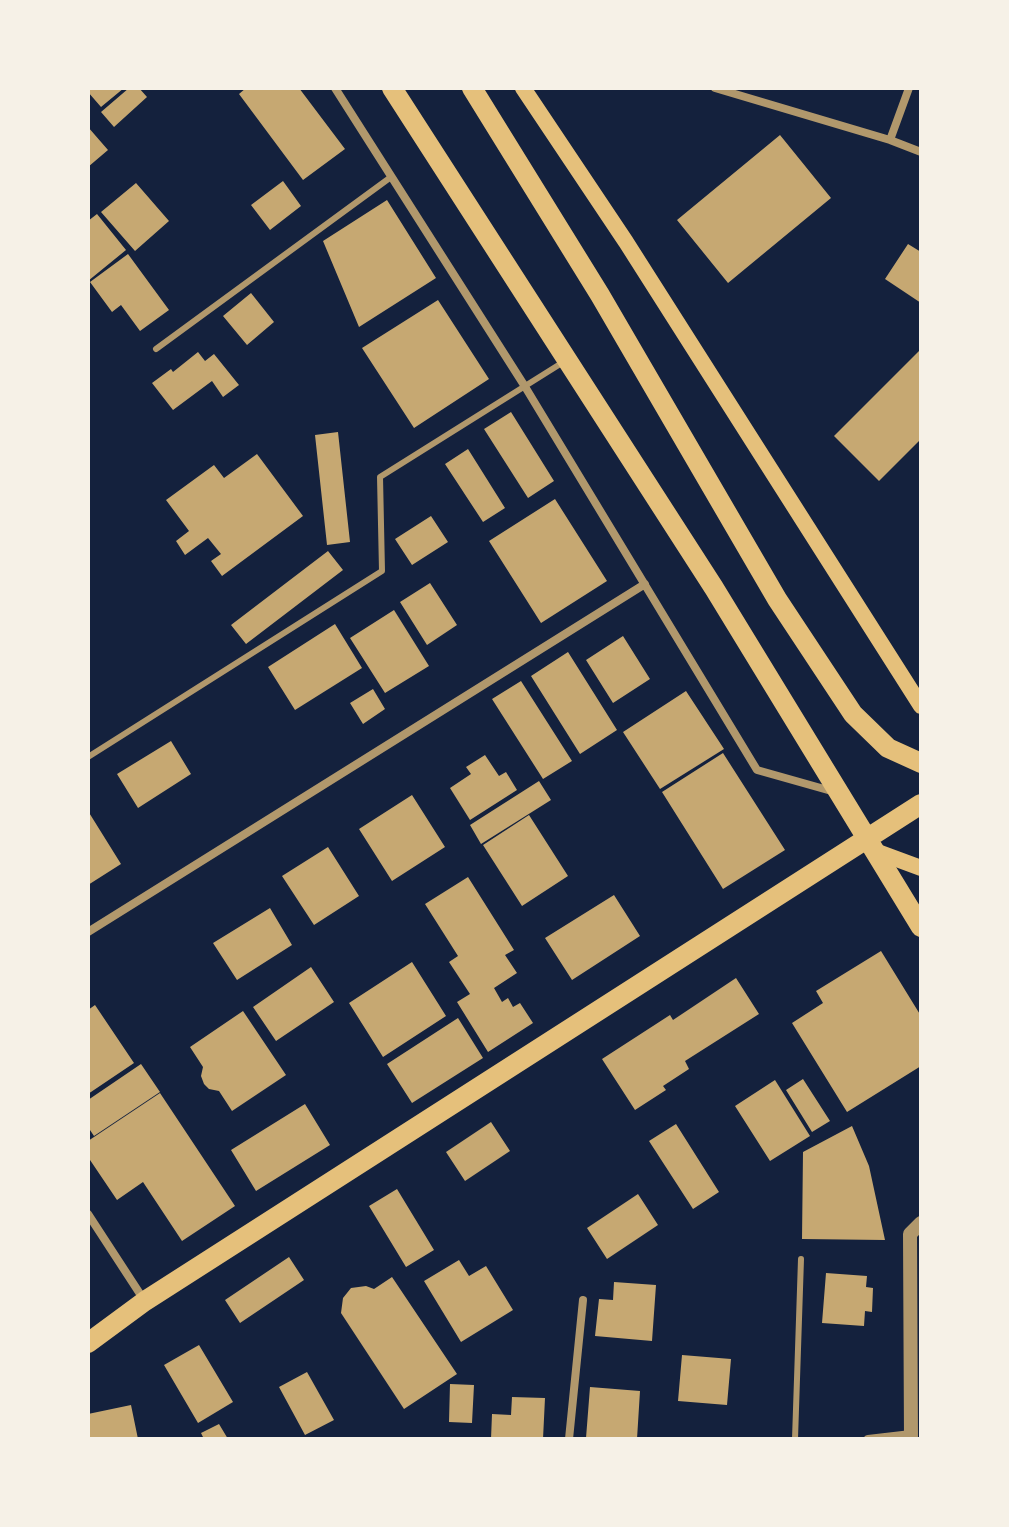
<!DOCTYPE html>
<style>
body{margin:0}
#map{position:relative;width:1009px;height:1527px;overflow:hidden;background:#14213d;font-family:"Golos Text",sans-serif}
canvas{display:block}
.frame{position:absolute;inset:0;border:90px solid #f6f1e7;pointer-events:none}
</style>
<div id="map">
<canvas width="1009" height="1527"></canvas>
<div class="frame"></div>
</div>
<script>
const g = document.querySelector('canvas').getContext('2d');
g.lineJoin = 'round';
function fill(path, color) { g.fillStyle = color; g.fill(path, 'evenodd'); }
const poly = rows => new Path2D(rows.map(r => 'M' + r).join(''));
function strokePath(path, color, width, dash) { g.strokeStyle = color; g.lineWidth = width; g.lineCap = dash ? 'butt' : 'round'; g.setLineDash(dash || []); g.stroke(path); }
fill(poly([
 [88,88,124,88,101,107,88,92],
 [129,88,139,88,147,97,114,127,101,112],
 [246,88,299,88,345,149,303,180,239,94],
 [88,127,108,150,88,167],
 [780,135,831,198,728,283,677,220],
 [283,181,301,206,270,230,251,205],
 [136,183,169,221,135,251,101,212],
 [387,200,436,278,359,327,323,241],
 [97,214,126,250,88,281,88,221],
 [908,244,921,252,921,303,885,279],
 [128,254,169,310,140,331,121,305,112,312,90,282],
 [251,293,274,322,247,345,223,316],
 [438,300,489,379,414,428,362,348],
 [921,349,921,439,879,481,834,436],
 [198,352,205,361,214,354,239,385,223,397,212,381,173,410,152,383,171,369,173,372],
 [511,412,554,481,528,498,484,429],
 [338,432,350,542,327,545,315,435],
 [468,449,505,508,483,522,445,464],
 [257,454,303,516,222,576,211,561,221,554,208,538,185,555,176,541,189,531,166,500,214,465,224,478],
 [555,499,607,581,541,623,489,541],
 [431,516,448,542,412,565,395,539],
 [328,551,343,570,246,644,231,625],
 [430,583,457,625,427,645,400,602],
 [394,610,429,666,385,693,350,638],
 [335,624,362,668,295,710,268,667],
 [623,636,650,679,613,703,586,660],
 [568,652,617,730,580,754,531,676],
 [521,681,572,761,543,779,492,699],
 [373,689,385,709,363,724,350,703],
 [686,691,724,749,660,789,623,732],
 [171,741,191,774,138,808,117,774],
 [723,753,785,850,723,889,662,792],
 [485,755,499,776,506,772,517,790,470,820,450,788,471,774,466,767],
 [539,781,551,800,481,844,470,825],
 [412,795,445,847,392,881,359,829],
 [88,811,121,864,88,885],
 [529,815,568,876,522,906,483,845],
 [328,847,359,896,314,925,282,876],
 [468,877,514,950,505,955,517,973,494,988,502,1002,508,998,513,1007,520,1003,533,1023,488,1052,457,1002,470,994,449,962,458,956,425,904],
 [614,895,640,936,572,980,545,938],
 [270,908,292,945,237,980,213,943],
 [881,951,921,1016,921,1066,847,1112,792,1023,823,1003,816,991],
 [412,962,446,1016,383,1057,349,1003],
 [311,967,334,1002,276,1041,253,1007],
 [736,978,759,1014,685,1061,689,1069,663,1086,666,1090,635,1110,602,1059,670,1015,673,1020],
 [95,1005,134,1063,88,1094,88,1010],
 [243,1011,286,1075,232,1111,219,1091,209,1089,204,1084,201,1076,203,1067,190,1047],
 [458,1018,483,1058,412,1103,387,1064],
 [141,1064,160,1092,94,1136,88,1127,88,1100],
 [803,1079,830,1121,812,1132,786,1090],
 [775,1080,810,1136,770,1161,735,1106],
 [160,1093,235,1206,182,1241,143,1182,117,1200,88,1157,88,1141],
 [305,1104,330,1145,256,1191,231,1150],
 [491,1122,510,1151,465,1181,446,1152],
 [676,1124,719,1192,693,1209,649,1141],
 [852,1126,869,1166,885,1240,802,1239,803,1152],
 [397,1189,434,1250,406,1267,369,1206],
 [638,1194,658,1225,607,1259,587,1228],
 [289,1257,304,1280,240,1323,225,1300],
 [459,1260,469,1276,486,1266,513,1310,461,1342,424,1281],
 [826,1273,867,1276,866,1287,873,1288,872,1312,865,1311,864,1326,822,1323],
 [392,1277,457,1374,404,1409,341,1313,343,1298,351,1288,366,1286,374,1289],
 [614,1282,656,1285,652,1341,595,1336,599,1299,613,1300],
 [199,1345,233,1402,198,1423,164,1365],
 [682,1355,731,1359,727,1405,678,1401],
 [307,1372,334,1420,305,1435,279,1387],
 [450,1384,474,1385,472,1423,449,1422],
 [590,1387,640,1391,637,1439,586,1438],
 [512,1397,545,1398,543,1439,491,1439,492,1414,511,1415],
 [131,1405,138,1439,88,1439,88,1414],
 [219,1424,228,1439,204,1439,201,1433]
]), '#c6a872');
strokePath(poly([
 [156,349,391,177],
 [88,757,382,571,380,477,565,361],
 [795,1439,801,1259]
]), '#b1986c', 6);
strokePath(poly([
 [335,88,524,385,757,770,835,792],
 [715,88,890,140,921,152],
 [890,140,909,88],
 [88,932,645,584],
 [88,1214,144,1300],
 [569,1439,583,1300],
 [868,1439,911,1434]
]), '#b1986c', 8);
strokePath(poly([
 [911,1439,910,1234,921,1223]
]), '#b1986c', 14);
strokePath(poly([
 [523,88,626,242,921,706],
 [875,851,921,868]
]), '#e5c07b', 16);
strokePath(poly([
 [392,88,714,588,921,927],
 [472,88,600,295,777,599,853,714,888,748,921,763],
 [88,1343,145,1301,921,804]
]), '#e5c07b', 20);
</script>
